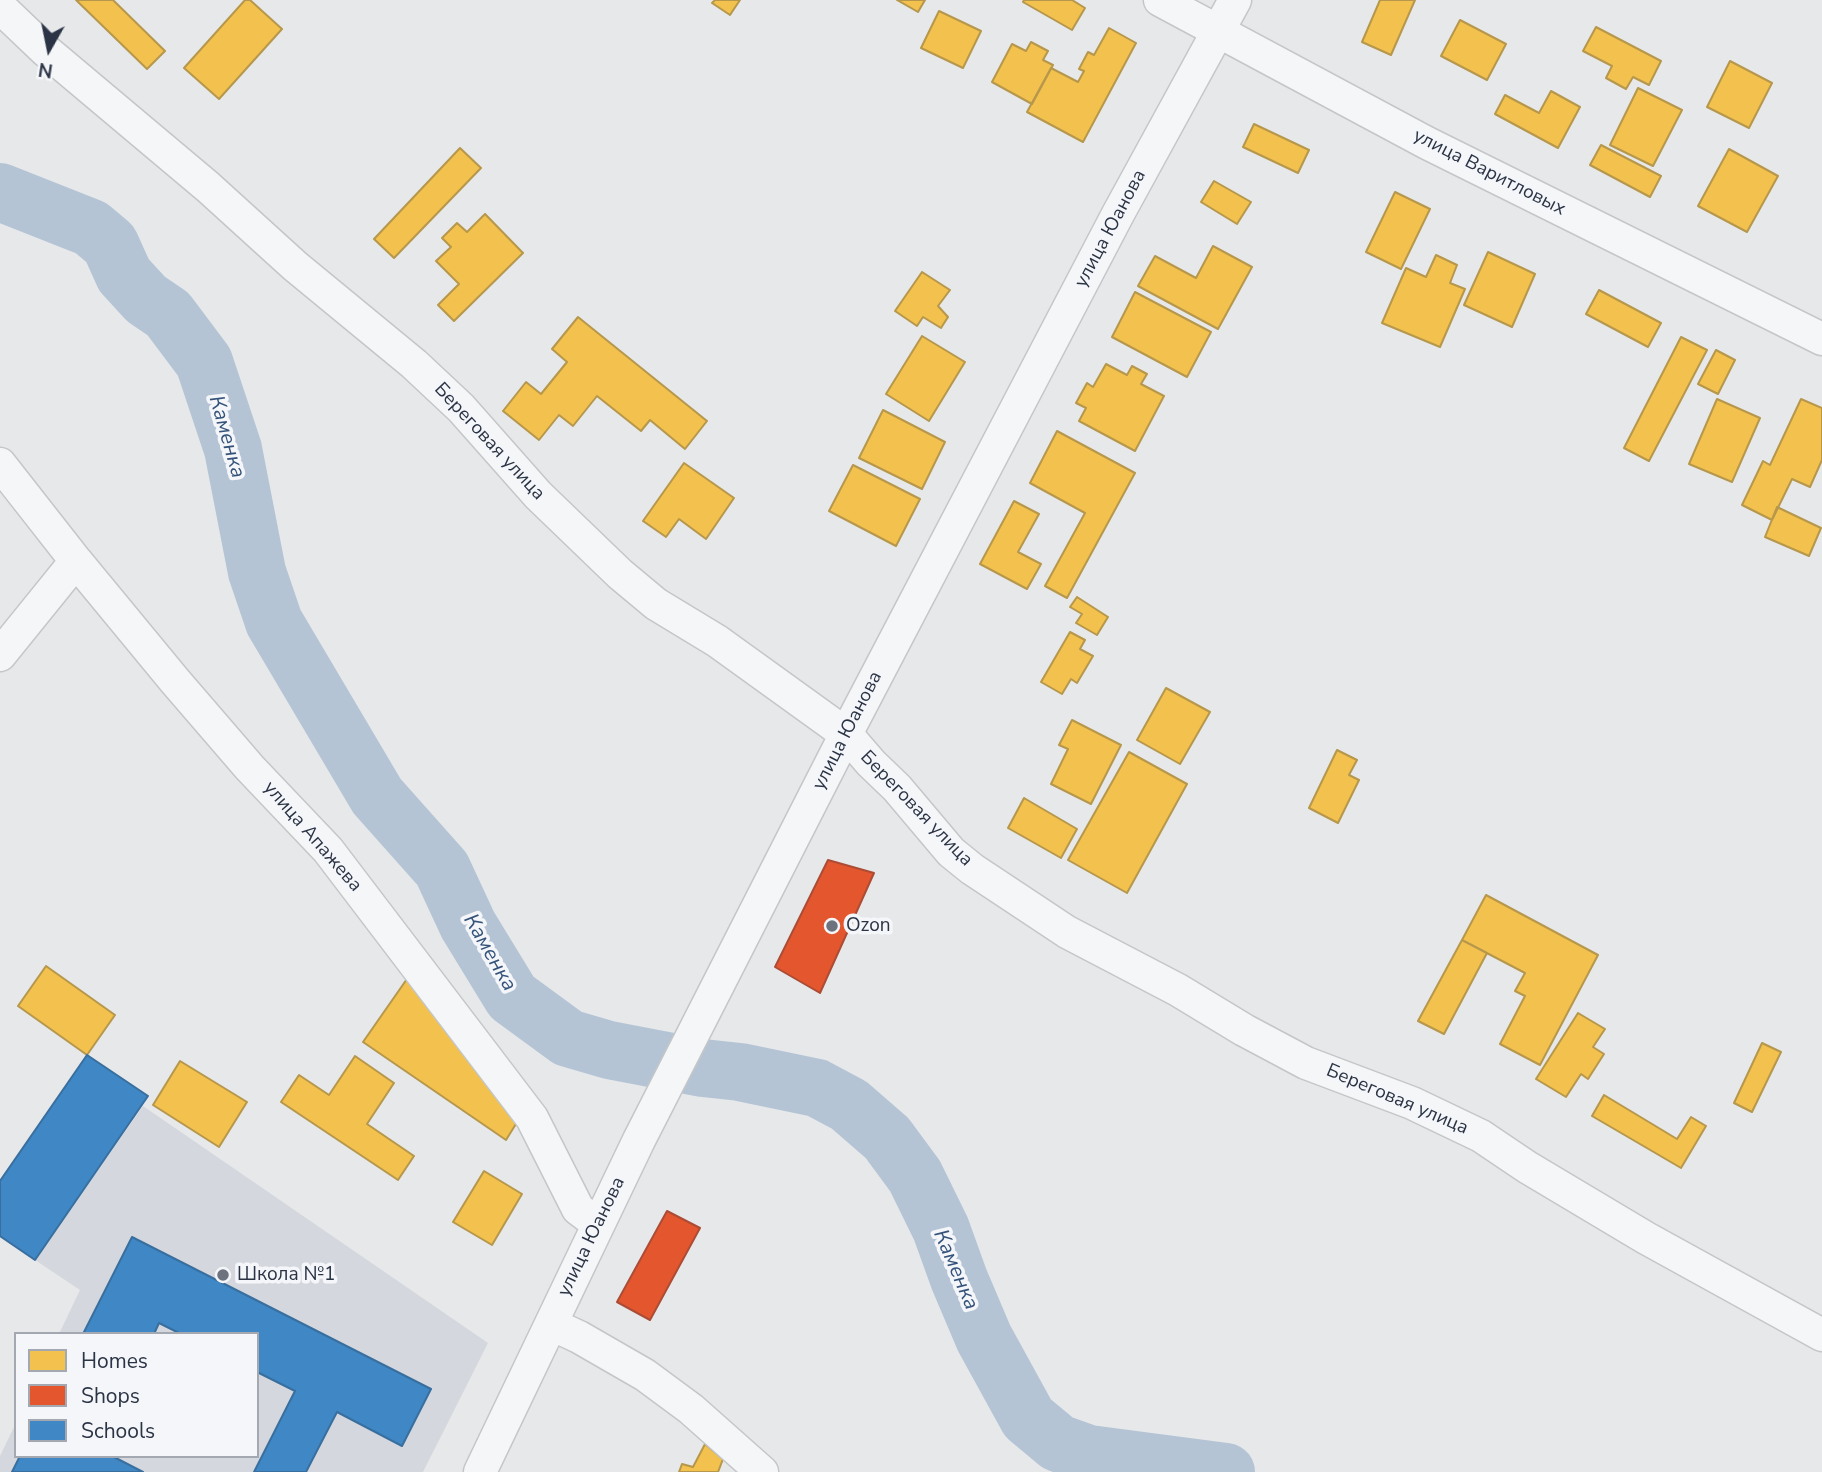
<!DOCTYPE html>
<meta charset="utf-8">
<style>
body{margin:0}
#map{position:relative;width:1822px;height:1472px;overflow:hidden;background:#e6e8ea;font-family:"Nunito Sans",sans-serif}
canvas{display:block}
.legend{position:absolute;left:14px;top:1332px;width:245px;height:126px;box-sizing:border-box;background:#f4f6f9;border:2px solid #a4a8b1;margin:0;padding:9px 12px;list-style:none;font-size:21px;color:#2b3445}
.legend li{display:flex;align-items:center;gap:14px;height:35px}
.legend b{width:35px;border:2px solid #a4a8b1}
.north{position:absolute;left:14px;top:14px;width:70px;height:70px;-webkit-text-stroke:5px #f4f6f9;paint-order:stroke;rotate:189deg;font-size:19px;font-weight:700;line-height:28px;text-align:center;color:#2b3445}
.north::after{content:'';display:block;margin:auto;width:24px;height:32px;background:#2b3445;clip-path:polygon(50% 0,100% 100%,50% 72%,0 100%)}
</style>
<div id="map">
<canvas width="1822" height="1472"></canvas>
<ul class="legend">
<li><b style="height:19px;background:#f2c14e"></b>Homes</li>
<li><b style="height:19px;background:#e4572e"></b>Shops</li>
<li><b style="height:19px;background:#3f88c5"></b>Schools</li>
</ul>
<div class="north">N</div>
</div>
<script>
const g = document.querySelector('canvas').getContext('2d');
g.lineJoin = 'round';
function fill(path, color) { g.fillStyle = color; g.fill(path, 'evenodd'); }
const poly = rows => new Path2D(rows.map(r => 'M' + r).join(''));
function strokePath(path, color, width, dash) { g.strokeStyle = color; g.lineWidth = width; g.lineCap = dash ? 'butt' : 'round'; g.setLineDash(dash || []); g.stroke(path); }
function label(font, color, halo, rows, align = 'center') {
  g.font = font + ' "Nunito Sans",sans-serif'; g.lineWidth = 7; g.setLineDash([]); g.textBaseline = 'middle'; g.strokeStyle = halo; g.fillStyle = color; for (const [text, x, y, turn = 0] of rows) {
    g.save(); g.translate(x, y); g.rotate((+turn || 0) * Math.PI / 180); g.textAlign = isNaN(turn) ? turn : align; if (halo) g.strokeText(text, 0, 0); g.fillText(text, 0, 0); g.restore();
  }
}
fill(poly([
 [143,1106,488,1343,423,1472,0,1472,0,1456,16,1423,16,1456,257,1456,257,1334,59,1334,80,1290,35,1260]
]), '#d4d7dd');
const homes = poly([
 [76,0,113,0,165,51,147,69,76,0],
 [245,0,250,0,282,29,219,99,184,68,245,0],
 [715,0,740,0,730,15,712,3,715,0],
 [897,0,925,0,918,12,897,0],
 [1024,0,1072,0,1085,8,1072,30,1023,2,1024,0],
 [1380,0,1415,0,1391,55,1362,42,1380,0],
 [939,11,981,31,963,68,921,48,939,11],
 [1460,20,1506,44,1487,80,1441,56,1460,20],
 [1596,27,1661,61,1649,85,1633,77,1626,89,1606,78,1612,66,1583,51,1596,27],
 [1109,28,1136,43,1083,142,1027,112,1051,68,1078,82,1084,71,1079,69,1088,52,1094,55,1109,28],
 [1031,42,1048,51,1043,60,1053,65,1032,104,992,82,1012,44,1026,51,1031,42],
 [1730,61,1772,83,1749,128,1707,107,1730,61],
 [1638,88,1682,110,1653,166,1610,145,1638,88],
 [1551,91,1580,107,1558,148,1495,114,1505,95,1539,113,1551,91],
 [1254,124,1309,150,1298,173,1243,147,1254,124],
 [1601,145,1661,176,1650,197,1590,165,1601,145],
 [460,148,481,168,394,258,374,239,460,148],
 [1729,149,1778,176,1747,232,1698,206,1729,149],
 [1214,181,1251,202,1237,224,1201,202,1214,181],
 [1395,192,1430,209,1401,269,1366,252,1395,192],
 [485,214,523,253,454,321,438,305,459,284,436,261,451,247,442,238,457,223,467,232,485,214],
 [1213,246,1252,267,1218,329,1138,286,1155,256,1196,278,1213,246],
 [1488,252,1535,274,1512,327,1464,305,1488,252],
 [1436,255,1457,265,1450,283,1465,289,1440,347,1382,323,1406,268,1426,277,1436,255],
 [922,272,950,290,938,306,948,317,941,328,923,317,917,326,895,311,922,272],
 [1599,290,1661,323,1648,347,1586,314,1599,290],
 [1135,292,1211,332,1187,377,1112,337,1135,292],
 [578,317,707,421,685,449,650,420,641,431,597,396,573,426,559,415,539,440,503,411,526,382,541,394,567,362,552,349,578,317],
 [922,336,965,362,929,421,886,394,922,336],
 [1681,337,1707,350,1649,461,1624,448,1681,337],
 [1716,350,1735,360,1718,394,1698,384,1716,350],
 [1106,364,1127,375,1132,366,1147,374,1141,384,1164,396,1135,451,1079,421,1086,408,1076,403,1087,383,1093,387,1106,364],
 [1717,399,1760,418,1732,482,1689,464,1717,399],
 [1801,399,1822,408,1822,460,1810,487,1792,479,1772,520,1742,505,1763,461,1770,465,1801,399],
 [883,410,945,442,922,489,859,458,883,410],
 [1057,431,1135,473,1067,598,1045,586,1085,513,1030,483,1057,431],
 [684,463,734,498,706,539,679,519,666,537,643,521,684,463],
 [853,465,920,499,896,546,829,511,853,465],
 [1014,501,1039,514,1018,552,1041,564,1027,589,980,564,1014,501],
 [1777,507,1821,528,1809,556,1765,537,1777,507],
 [1077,597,1108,617,1097,635,1076,623,1082,614,1070,607,1077,597],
 [1070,632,1085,640,1080,649,1093,656,1077,683,1071,679,1062,694,1041,682,1070,632],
 [1166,688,1210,712,1180,764,1137,740,1166,688],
 [1072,720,1121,745,1091,804,1051,784,1068,749,1059,745,1072,720],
 [1337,750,1357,760,1349,775,1359,780,1338,823,1309,808,1337,750],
 [1129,752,1187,784,1127,893,1068,860,1129,752],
 [1024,798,1077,829,1061,858,1008,828,1024,798],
 [1486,895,1598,955,1540,1065,1500,1044,1525,996,1515,991,1525,973,1462,940,1486,895],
 [1462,940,1487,953,1444,1034,1418,1021,1462,940],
 [46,966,115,1015,87,1055,18,1006,46,966],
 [409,976,519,1119,506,1140,363,1042,409,976],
 [1578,1013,1605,1029,1593,1047,1604,1054,1588,1079,1581,1074,1566,1097,1536,1079,1578,1013],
 [1762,1043,1781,1052,1752,1112,1734,1103,1762,1043],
 [355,1056,394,1083,367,1124,414,1156,398,1180,281,1102,299,1075,329,1095,355,1056],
 [180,1061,247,1102,219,1147,153,1105,180,1061],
 [1604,1095,1677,1139,1691,1117,1706,1126,1681,1168,1592,1116,1604,1095],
 [484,1171,522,1194,492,1245,453,1222,484,1171],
 [705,1444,723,1459,718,1472,679,1472,682,1464,693,1467,705,1444]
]);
fill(homes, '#f2c14e');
strokePath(homes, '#b6974b', 2);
const shops = poly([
 [828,860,874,873,820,993,775,967,828,860],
 [667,1211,700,1228,650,1320,617,1302,667,1211]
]);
fill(shops, '#e4572e');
strokePath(shops, '#ac4c35', 2);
const schools = poly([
 [87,1055,148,1096,35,1260,0,1236,0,1181,87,1055],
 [132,1237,431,1389,402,1446,337,1412,306,1472,254,1472,295,1391,257,1372,257,1334,181,1334,159,1323,154,1334,83,1334,132,1237],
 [20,1456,112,1456,143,1472,12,1472,20,1456]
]);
fill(schools, '#3f88c5');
strokePath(schools, '#396f9f', 2);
strokePath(poly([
 [0,192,91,228,110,244,124,275,146,299,168,314,204,362,233,449,257,572,274,622,377,796,442,869,468,925,512,997,568,1038,609,1050,703,1068,740,1072,817,1088,849,1105,887,1138,915,1176,941,1229,959,1279,984,1338,1028,1418,1058,1443,1089,1454,1226,1472]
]), '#b4c4d5', 58);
const minor = poly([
 [1160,0,1427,143,1822,339],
 [0,7,45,50,208,187,295,266,414,364,461,408,538,495,620,574,656,604,717,641,846,734,871,763,897,788,951,852,972,869,1067,932,1178,990,1244,1030,1306,1063,1412,1103,1481,1136,1527,1167,1646,1238,1822,1335],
 [0,464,76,561],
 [0,655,76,561,175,681,250,768,328,850,532,1118,578,1209,598,1224],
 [551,1324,579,1337,645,1375,691,1409,762,1472],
 [480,1472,639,1140,846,734,1118,214,1235,0]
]);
strokePath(minor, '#c4c6c8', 35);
strokePath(minor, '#f5f6f7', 32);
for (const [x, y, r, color] of [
 [832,926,7,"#6c737f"],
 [223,1275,7,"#6c737f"]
]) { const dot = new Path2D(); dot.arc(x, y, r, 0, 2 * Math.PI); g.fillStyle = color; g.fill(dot); strokePath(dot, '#f4f6f9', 2.5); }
label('19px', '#2b3445', '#f4f6f9', [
 ["улица Варитловых",1489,173,27],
 ["улица Юанова",1111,229,-62],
 ["Береговая улица",489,442,47],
 ["улица Юанова",848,731,-63],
 ["Береговая улица",916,809,46],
 ["улица Апажева",312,837,49],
 ["Береговая улица",1397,1100,23],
 ["улица Юанова",592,1237,-64]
]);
label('19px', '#2b3445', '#f4f6f9', [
 ["Ozon",846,926],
 ["Школа №1",237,1275]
], 'left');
label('italic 21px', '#34527a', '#f4f6f9', [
 ["Каменка",226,437,74],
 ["Каменка",489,953,60],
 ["Каменка",955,1270,67]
]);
</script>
